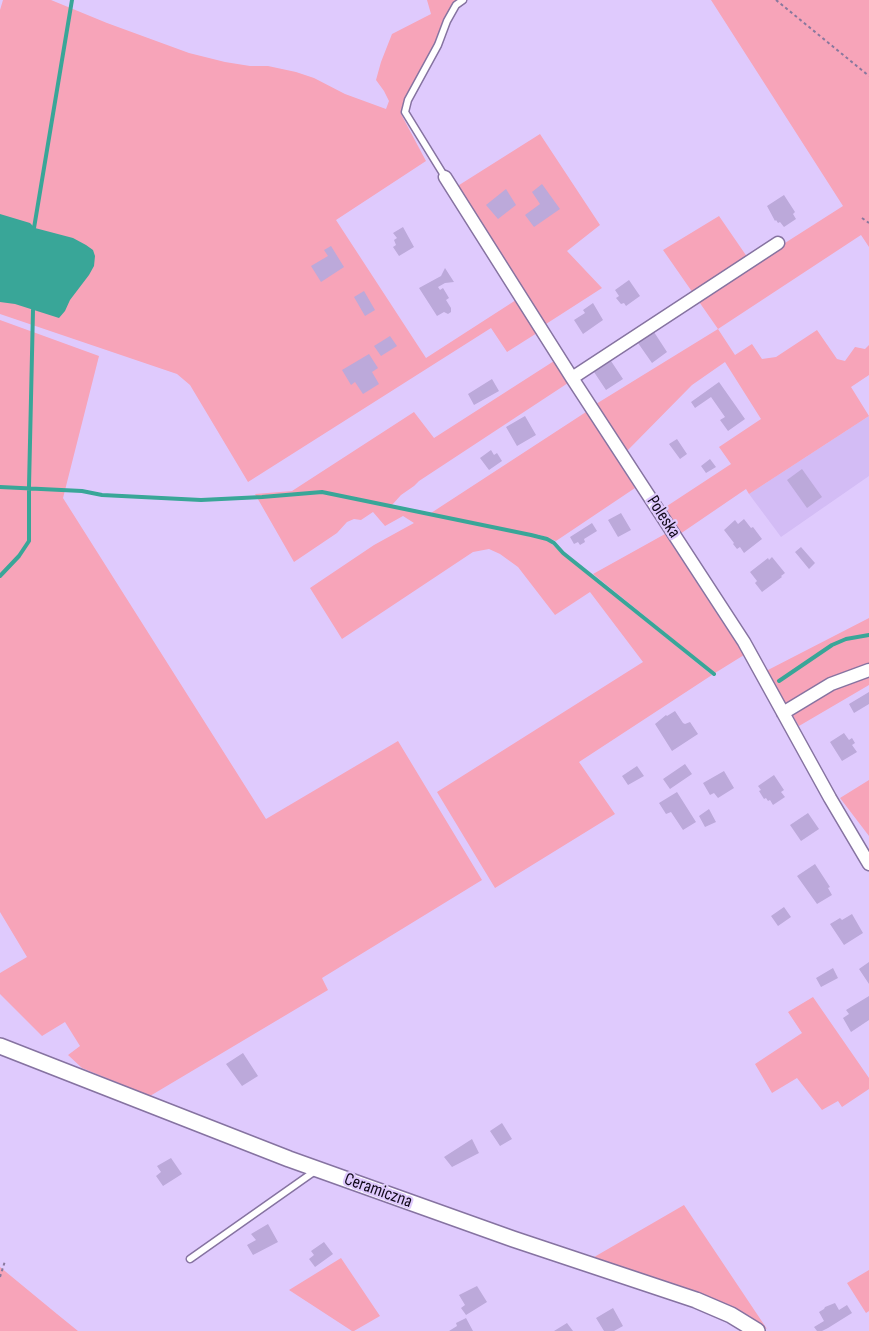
<!DOCTYPE html>
<style>
body{margin:0}
canvas{display:block;background:#dfcafd}
</style>
<canvas width="869" height="1331"></canvas>
<script>
const g = document.querySelector('canvas').getContext('2d');
g.lineJoin = 'round';
function fill(path, color) { g.fillStyle = color; g.fill(path, 'evenodd'); }
const poly = rows => new Path2D(rows.map(r => 'M' + r).join(''));
function strokePath(path, color, width, dash) { g.strokeStyle = color; g.lineWidth = width; g.lineCap = dash ? 'butt' : 'round'; g.setLineDash(dash || []); g.stroke(path); }
function label(font, color, halo, rows, align = 'center') {
  g.font = font + ' "Sofia Sans Condensed",sans-serif'; g.lineWidth = 4.5; g.setLineDash([]); g.textBaseline = 'middle'; g.strokeStyle = halo; g.fillStyle = color; for (const [text, x, y, turn = 0] of rows) {
    g.save(); g.translate(x, y); g.rotate((+turn || 0) * Math.PI / 180); g.textAlign = isNaN(turn) ? turn : align; if (halo) g.strokeText(text, 0, 0); g.fillText(text, 0, 0); g.restore();
  }
}
fill(poly([
 [869,416,869,476,781,537,749,494]
]), '#d3bcf5');
fill(poly([
 [3,0,51,0,107,23,189,53,225,62,250,66,268,66,296,72,314,78,345,94,386,109,389,101,384,91,376,80,381,62,392,34,431,14,427,0,458,0,403,104,401,114,426,161,336,220,426,358,516,300,537,333,507,352,491,328,248,482,190,385,177,374,0,314,0,10],
 [711,0,869,0,869,247,861,235,718,329,735,355,752,344,762,359,776,357,817,330,837,359,845,361,855,347,865,349,869,345,869,375,851,387,869,416,749,494,746,489,680,534,664,508,731,464,719,447,761,419,725,362,692,385,627,451,596,404,718,329,663,250,719,216,752,264,843,206],
 [540,134,600,225,567,251,602,288,546,324,456,187],
 [0,320,99,356,63,498,266,819,398,741,482,880,322,978,328,990,150,1096,82,1068,68,1055,80,1046,65,1022,42,1036,0,994,0,973,27,957,0,912],
 [554,361,568,383,419,481,414,486,401,495,392,505,431,513,586,412,635,488,556,541,537,534,553,545,562,554,712,675,579,762,615,814,495,888,437,792,643,662,590,592,555,615,518,567,500,554,489,549,473,552,342,639,310,588,374,545,414,523,403,516,385,526,373,512,361,520,354,519,347,522,337,533,294,562,255,494,292,491,414,412,434,438],
 [665,534,744,655,715,673,593,574],
 [869,618,869,685,799,726,766,671],
 [869,780,869,836,840,798],
 [813,997,869,1078,869,1089,842,1107,838,1101,822,1110,797,1078,772,1093,755,1064,802,1033,788,1012],
 [684,1205,767,1329,737,1312,589,1260],
 [341,1258,380,1316,354,1331,352,1331,289,1290],
 [0,1267,57,1314,78,1331,0,1331],
 [869,1270,869,1311,866,1313,847,1283]
]), '#f7a4b9');
fill(poly([
 [0,214,30,223,35,228,73,238,86,245,93,250,95,256,94,266,89,275,70,300,65,311,59,318,15,304,0,302]
]), '#39a698');
strokePath(poly([
 [34,228,72,0],
 [0,487,82,491,102,495,201,500,262,497,322,492,531,535,547,539,554,543,563,553,714,674],
 [0,576,19,556,29,541,29,486,33,310],
 [779,681,832,645,846,639,869,635]
]), '#39a698', 4);
fill(poly([
 [542,184,560,209,534,227,525,215,540,204,532,192],
 [506,189,516,205,498,219,486,205],
 [784,195,795,212,793,214,796,219,784,227,780,222,778,223,776,220,775,221,767,206],
 [403,227,414,247,399,256,393,247,396,245,394,240,397,238,393,233],
 [331,246,344,267,321,282,311,266,328,256,324,250],
 [445,268,454,282,445,283,438,287,440,290,443,288,449,298,446,300,451,308,451,312,448,314,444,312,437,316,419,288,441,276],
 [629,280,640,296,626,306,624,303,621,304,616,298,619,296,615,290],
 [364,291,375,310,365,316,354,297],
 [593,303,603,320,583,334,574,320,585,313,583,310],
 [654,332,667,352,652,363,638,343],
 [390,336,397,346,381,356,374,346],
 [369,354,378,368,372,372,379,384,363,394,355,382,351,385,342,370],
 [611,361,623,379,606,390,594,372],
 [492,379,499,391,474,405,468,394],
 [719,382,745,419,728,431,720,420,725,417,711,397,695,408,691,402],
 [525,416,536,435,517,446,506,427],
 [677,439,687,454,680,459,669,444],
 [491,450,494,455,497,453,502,461,489,470,480,458],
 [710,459,716,467,706,473,701,466],
 [802,469,822,497,807,508,787,480],
 [621,513,631,530,618,537,608,520],
 [744,519,751,528,753,527,762,539,744,553,740,547,737,549,733,544,734,543,724,530,735,520,738,524],
 [592,523,597,531,584,539,585,542,580,545,578,542,574,544,570,537],
 [801,547,815,563,809,569,795,552],
 [772,557,785,573,781,576,782,577,762,592,755,583,757,581,750,572,768,558,769,560],
 [869,692,869,704,854,713,849,704],
 [675,711,683,723,685,724,690,722,698,734,672,751,655,724,666,715,667,716],
 [844,733,849,740,852,738,855,743,852,745,857,752,842,761,830,742],
 [685,764,692,774,670,789,663,779],
 [637,766,644,776,628,785,622,776],
 [724,771,734,788,718,798,714,793,710,795,703,783],
 [774,775,784,790,781,792,785,797,773,805,770,800,768,801,766,798,764,799,759,791,761,790,758,786],
 [677,792,696,822,683,830,671,812,666,814,659,803],
 [709,809,716,822,705,827,699,816],
 [808,813,819,829,801,841,790,825],
 [815,864,830,887,828,888,832,895,817,904,797,876],
 [784,907,791,917,778,926,771,916],
 [852,914,863,933,844,945,830,924,840,918,842,920],
 [869,962,869,984,859,969],
 [833,968,838,978,821,987,816,978],
 [869,996,869,1020,851,1032,843,1018,849,1014,846,1010],
 [243,1053,258,1076,242,1086,226,1064],
 [502,1123,512,1139,500,1146,490,1131],
 [472,1139,479,1153,452,1167,444,1157],
 [171,1158,182,1174,163,1186,156,1176,161,1172,157,1166],
 [268,1224,278,1242,253,1255,247,1245,256,1240,251,1234],
 [324,1242,333,1254,315,1267,309,1259,314,1255,311,1251],
 [477,1286,487,1302,466,1315,461,1308,465,1305,459,1295],
 [835,1303,839,1310,847,1305,852,1313,828,1328,822,1331,817,1331,814,1327,824,1321,819,1312,824,1309,825,1307],
 [613,1308,623,1326,614,1331,604,1331,596,1318],
 [466,1318,473,1331,449,1331,457,1326,456,1323],
 [567,1323,573,1331,554,1331]
]), '#bca9da');
const service = poly([
 [445,177,405,112,408,100,438,45,447,21,456,5,463,0],
 [190,1259,315,1171]
]);
const minor = poly([
 [445,177,572,378,744,642,830,798,869,864],
 [572,378,778,243],
 [783,713,831,684,869,670]
]);
const tertiary = poly([
 [0,1046,289,1159,513,1239,696,1300,731,1315,757,1331]
]);
strokePath(service, '#8673a1', 9);
strokePath(minor, '#8673a1', 15);
strokePath(tertiary, '#8673a1', 18);
strokePath(poly([
 [776,0,869,76],
 [862,218,869,223],
 [0,1277,5,1261]
]), '#88789d', 2, [3, 3]);
strokePath(service, '#fff', 6);
strokePath(minor, '#fff', 12);
strokePath(tertiary, '#fff', 15);
label('18px', '#100819', '#dfcafd', [
 ["Poleska",663,517,57],
 ["Ceramiczna",378,1191,20]
]);
</script>
